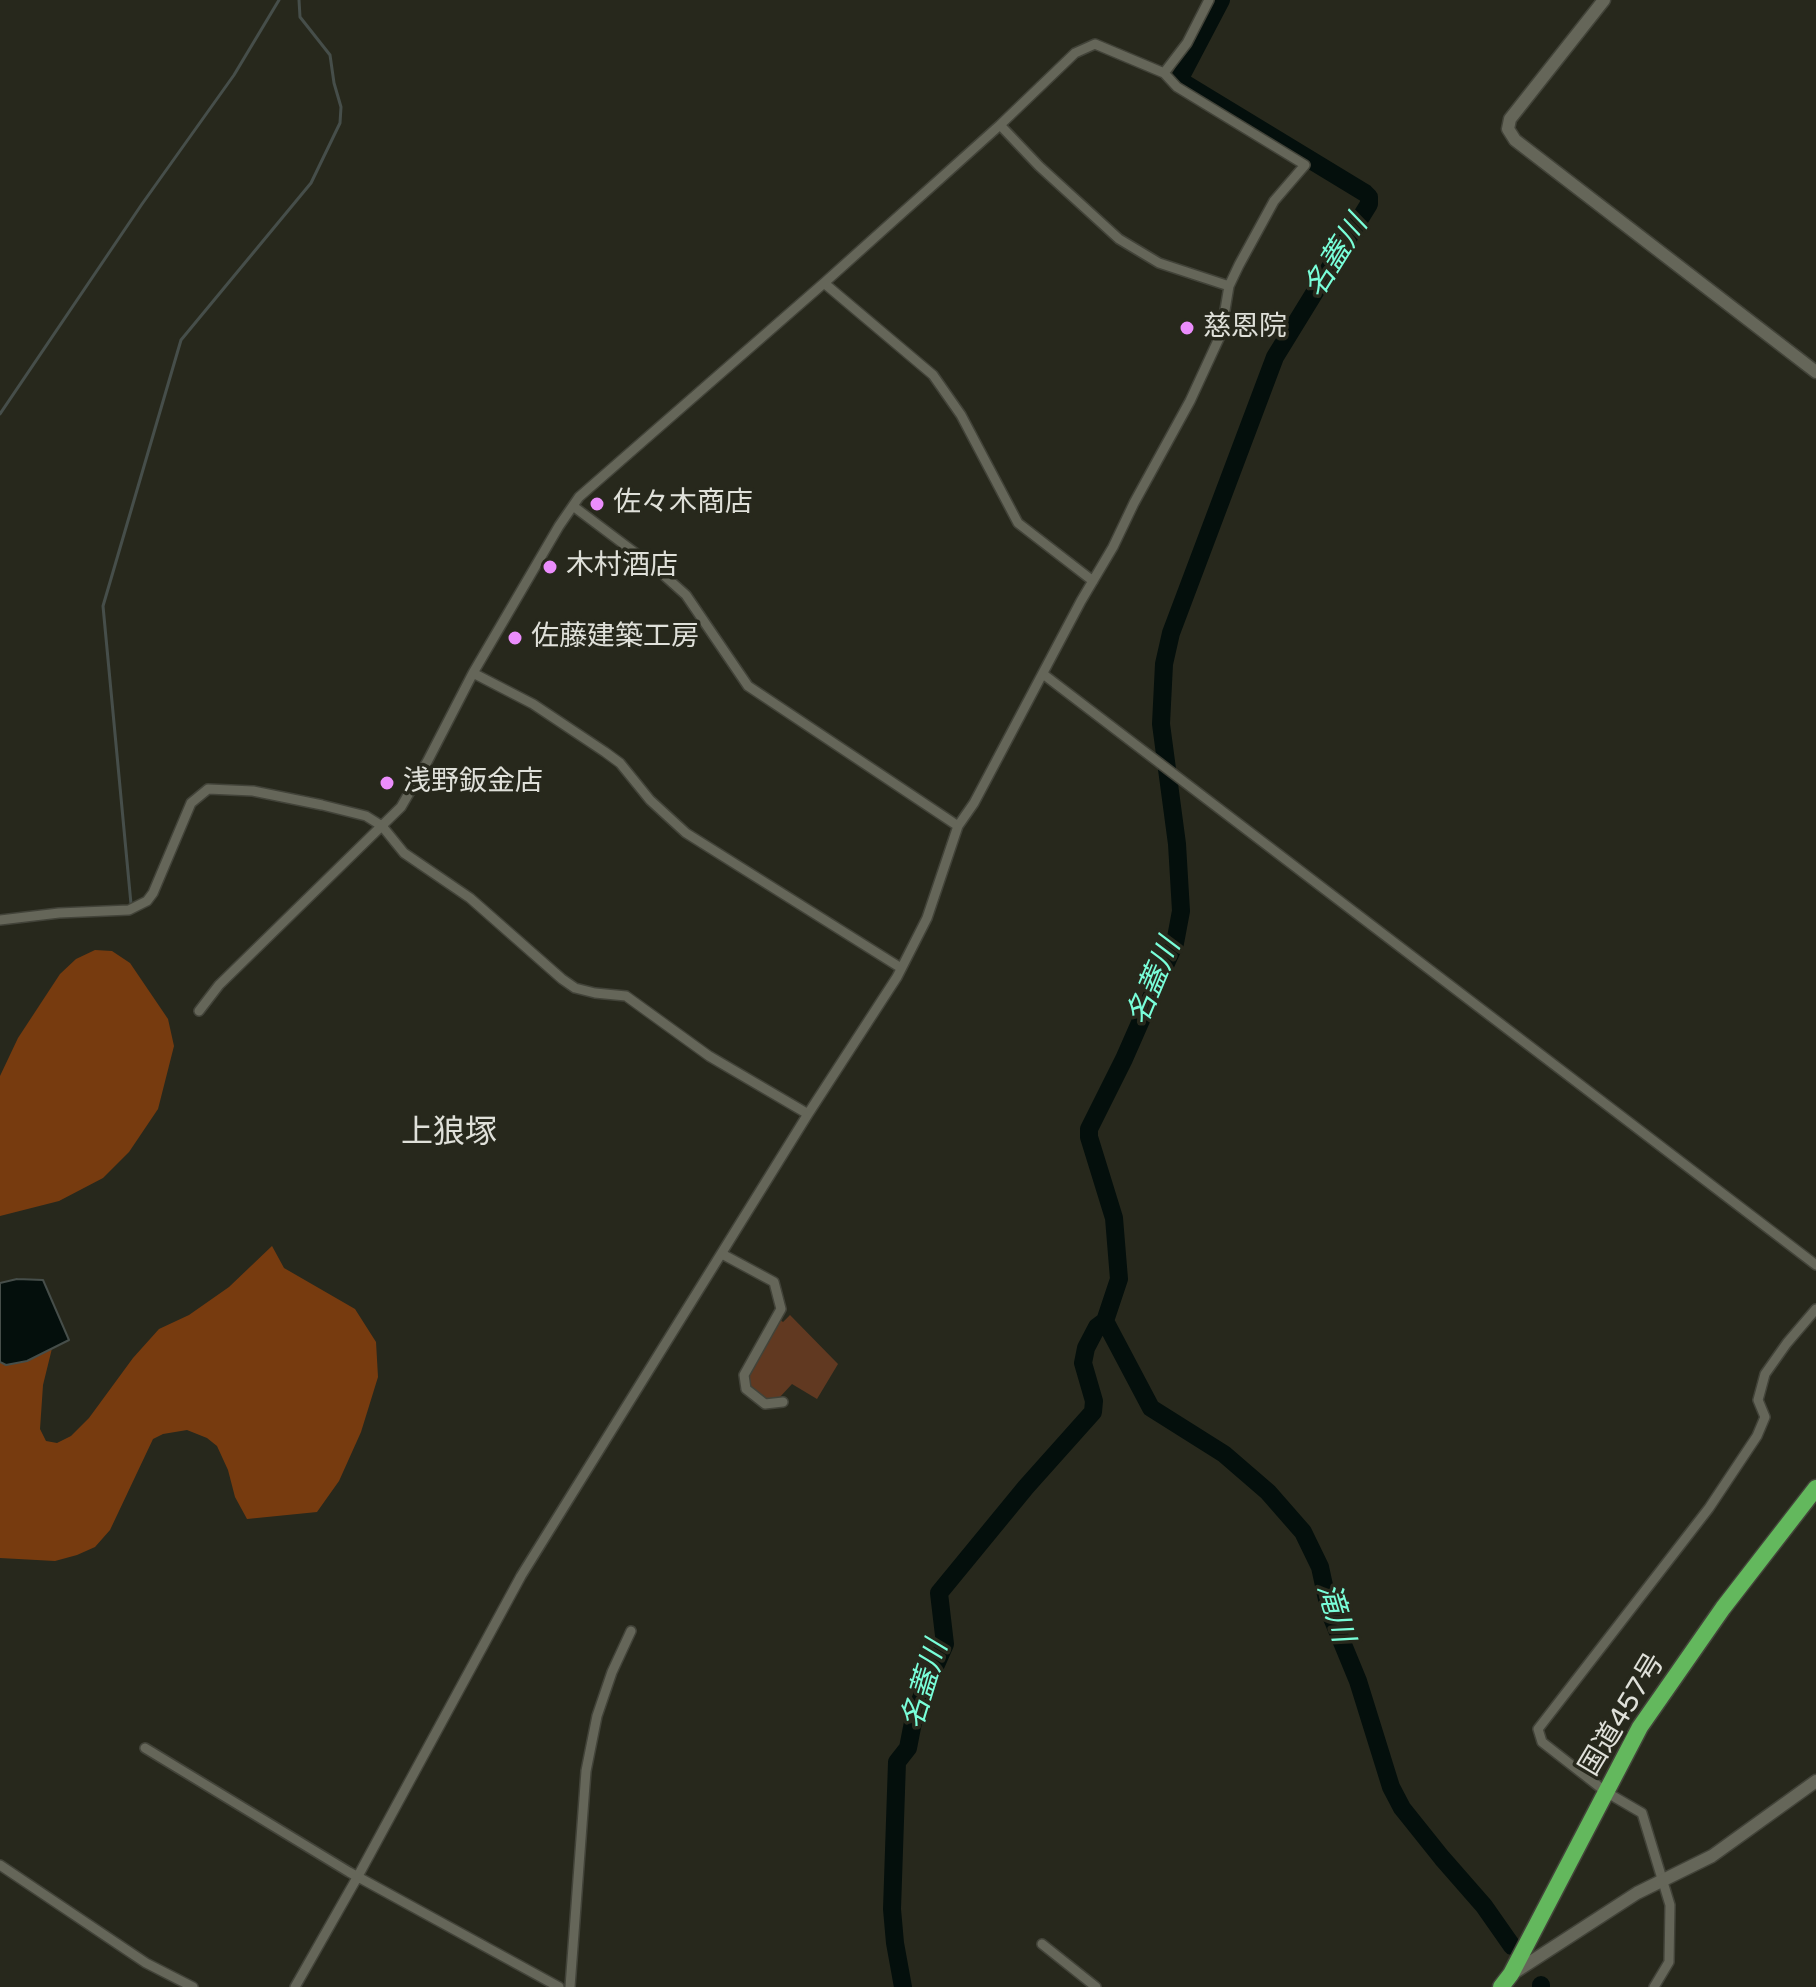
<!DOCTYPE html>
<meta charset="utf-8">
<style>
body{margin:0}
canvas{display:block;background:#27281c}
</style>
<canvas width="1816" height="1987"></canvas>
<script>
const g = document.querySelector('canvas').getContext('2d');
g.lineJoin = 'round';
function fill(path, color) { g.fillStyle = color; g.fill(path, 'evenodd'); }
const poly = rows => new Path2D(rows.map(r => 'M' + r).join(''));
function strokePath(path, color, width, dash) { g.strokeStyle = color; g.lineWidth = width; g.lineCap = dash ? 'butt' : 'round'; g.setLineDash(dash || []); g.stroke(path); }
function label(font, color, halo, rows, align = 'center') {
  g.font = font + ' "Varela Round","Noto Sans JP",sans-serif'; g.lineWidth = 7; g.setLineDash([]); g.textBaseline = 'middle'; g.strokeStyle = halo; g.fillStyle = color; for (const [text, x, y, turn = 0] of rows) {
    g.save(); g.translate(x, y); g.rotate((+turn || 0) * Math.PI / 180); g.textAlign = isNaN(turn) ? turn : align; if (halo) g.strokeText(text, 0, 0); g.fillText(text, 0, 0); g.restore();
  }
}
fill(poly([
 [790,1315,838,1364,817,1399,792,1384,779,1398,768,1401,750,1388,746,1377,779,1319,783,1322]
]), '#613921');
fill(poly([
 [95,950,112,951,130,963,168,1019,174,1046,158,1109,129,1152,103,1178,59,1201,0,1216,0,1076,18,1038,60,974,76,959],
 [272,1246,284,1268,355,1309,376,1342,378,1377,361,1432,339,1481,317,1512,247,1519,235,1497,228,1470,217,1446,207,1438,187,1430,163,1434,153,1439,110,1530,95,1547,77,1555,55,1561,0,1558,0,1288,46,1293,54,1304,57,1328,43,1385,40,1429,46,1441,57,1443,71,1436,89,1418,133,1358,159,1329,189,1315,229,1287]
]), '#773b0f');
const water = poly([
 [17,1279,43,1280,69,1340,27,1361,6,1365,0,1362,0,1283,17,1279]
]);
fill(water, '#040f0c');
strokePath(water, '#464e4a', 2);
strokePath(poly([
 [0,414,142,204,234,75,279,0],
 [131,904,103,606,181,340,311,183,340,123,341,107,334,83,330,55,300,17,299,0]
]), '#464e4a', 3);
strokePath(poly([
 [1105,1321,1151,1408,1224,1454,1268,1492,1303,1532,1320,1567,1330,1613,1358,1681,1391,1787,1402,1808,1442,1858,1484,1906,1512,1946],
 [1541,1985,1541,1987],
 [903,1987,895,1943,892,1909,897,1762,908,1748,915,1712,945,1644,939,1593,1026,1487,1093,1412,1094,1401,1083,1363,1086,1348,1097,1327,1105,1321,1119,1279,1114,1218,1089,1137,1089,1129,1124,1059,1175,943,1181,911,1177,844,1161,724,1164,664,1171,633,1275,357,1369,204,1369,197,1365,193,1179,80,1221,0]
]), '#040f0c', 18);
const street = poly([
 [1164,73,1187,43,1209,0],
 [1000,125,1039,166,1119,239,1159,263,1229,286],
 [824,283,933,375,961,415,1018,523,1093,581],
 [573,506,658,570,686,595,748,686,958,826],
 [473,673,533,704,605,752,620,763,650,800,686,833,901,968],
 [1043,674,1816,1265],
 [0,920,59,913,129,910,147,901,153,893,191,803,208,789,253,791,322,805,366,816,382,826,404,853,470,898,562,979,575,988,595,993,626,996,709,1056,808,1114],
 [199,1011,219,985,401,807,427,762,473,673,559,526,579,497,824,283,1000,125,1075,53,1095,44,1164,73,1177,87,1305,165,1274,201,1239,265,1229,286,1221,334,1190,401,1134,503,1113,547,1081,601,974,803,958,826,927,918,897,977,808,1114,521,1576,358,1876,295,1987],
 [722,1254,774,1282,781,1309,744,1375,746,1389,765,1404,783,1402],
 [145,1748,349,1872,559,1987],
 [0,1865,146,1963,193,1987],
 [1042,1944,1096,1987],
 [570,1987,586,1771,597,1716,612,1672,631,1631],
 [1654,1987,1669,1962,1670,1905,1642,1813,1606,1792,1542,1742,1538,1729,1709,1508,1757,1436,1765,1417,1758,1400,1765,1374,1787,1343,1816,1309]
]);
const secondary = poly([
 [1604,0,1510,119,1508,129,1515,140,1816,372],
 [1512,1974,1637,1893,1712,1856,1816,1781]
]);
const highway = poly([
 [1501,1987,1511,1974,1640,1727,1723,1608,1816,1488]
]);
strokePath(street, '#424339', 12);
strokePath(secondary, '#424339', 15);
strokePath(highway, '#424339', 19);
strokePath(street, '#656659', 9);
strokePath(secondary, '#656659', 12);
strokePath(highway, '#63b85d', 16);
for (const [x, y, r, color] of [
 [1187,328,8,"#eb8dfc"],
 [597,504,8,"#eb8dfc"],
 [550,567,8,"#eb8dfc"],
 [515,638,8,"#eb8dfc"],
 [387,783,8,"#eb8dfc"]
]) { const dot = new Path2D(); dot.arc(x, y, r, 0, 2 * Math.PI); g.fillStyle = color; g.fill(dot); strokePath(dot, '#27281c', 3); }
label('28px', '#dfe0d9', '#27281c', [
 ["慈恩院",1203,328],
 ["佐々木商店",613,504],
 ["木村酒店",566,567],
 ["佐藤建築工房",531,638],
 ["浅野鈑金店",403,783]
], 'left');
label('28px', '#dfe0d9', '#27281c', [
 ["国道457号",1623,1715,-59]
]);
label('italic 30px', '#79fed9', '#27281c', [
 ["名蓋川",1337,257,-58],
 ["名蓋川",1155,982,-67],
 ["滝川",1334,1613,73],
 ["名蓋川",926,1685,-73]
]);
label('32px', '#dfe0d9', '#27281c', [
 ["上狼塚",449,1134]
]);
</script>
